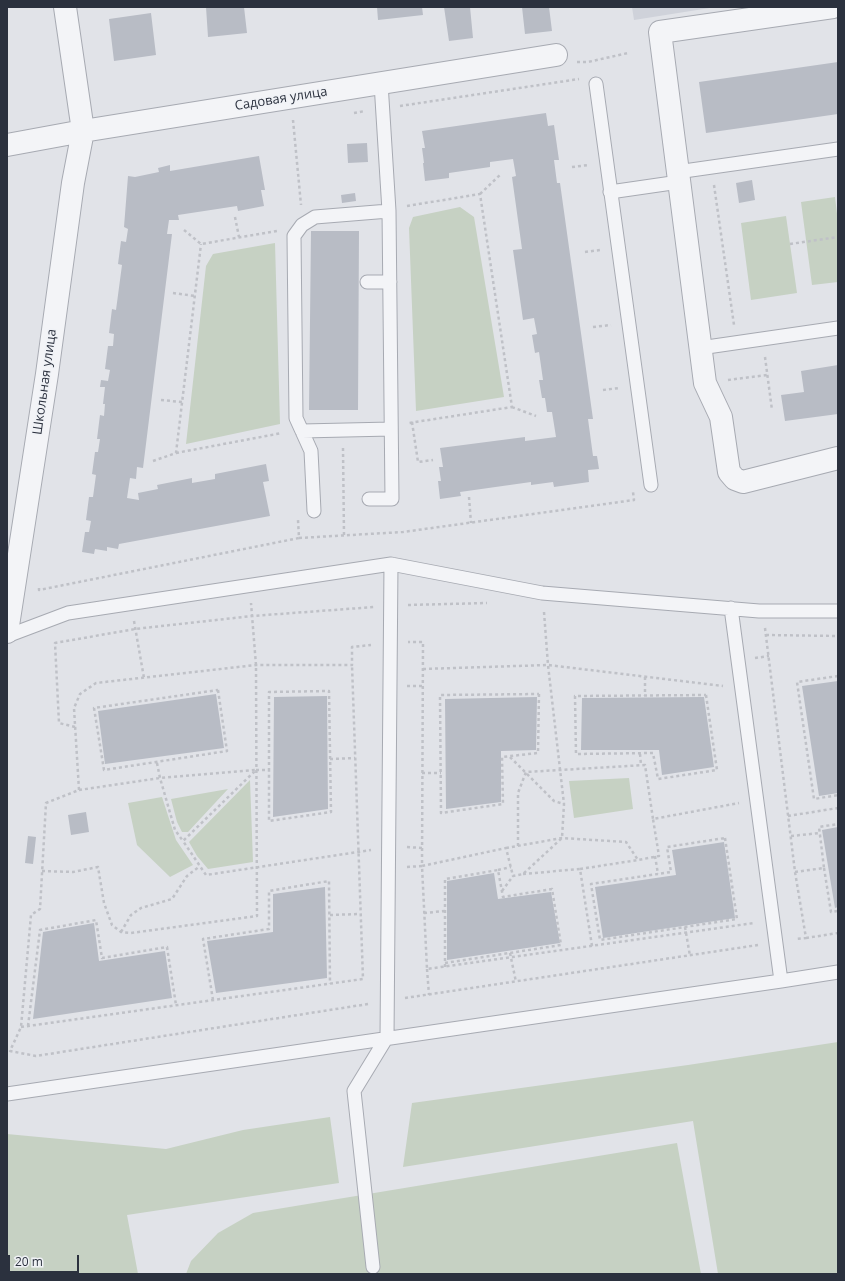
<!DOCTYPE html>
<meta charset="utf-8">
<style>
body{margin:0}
#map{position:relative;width:845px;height:1281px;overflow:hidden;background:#e1e3e8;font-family:"Open Sans",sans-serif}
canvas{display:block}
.frame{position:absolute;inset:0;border:8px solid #2b313e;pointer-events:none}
.scale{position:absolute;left:8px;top:1255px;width:71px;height:18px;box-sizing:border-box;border:2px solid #2b313e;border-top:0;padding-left:5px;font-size:12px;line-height:14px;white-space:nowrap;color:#2b313e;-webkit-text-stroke:3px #f0f2f6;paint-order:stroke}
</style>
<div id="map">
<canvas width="845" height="1281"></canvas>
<div class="frame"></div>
<div class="scale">20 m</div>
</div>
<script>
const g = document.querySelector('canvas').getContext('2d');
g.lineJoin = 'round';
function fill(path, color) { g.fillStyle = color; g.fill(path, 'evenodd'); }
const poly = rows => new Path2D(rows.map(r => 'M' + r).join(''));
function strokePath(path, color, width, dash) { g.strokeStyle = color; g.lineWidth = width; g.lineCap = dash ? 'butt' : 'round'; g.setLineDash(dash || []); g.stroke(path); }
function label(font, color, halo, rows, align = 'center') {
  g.font = font + ' "Open Sans",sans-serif'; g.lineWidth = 3; g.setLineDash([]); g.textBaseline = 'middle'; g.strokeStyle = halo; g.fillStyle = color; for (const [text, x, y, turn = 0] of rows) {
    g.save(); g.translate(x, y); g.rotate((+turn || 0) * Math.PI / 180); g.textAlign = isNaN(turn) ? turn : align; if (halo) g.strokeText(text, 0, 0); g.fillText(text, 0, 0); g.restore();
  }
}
fill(poly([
 [632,7,716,7,634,20]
]), '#cfd2da');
fill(poly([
 [835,197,838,222,838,282,812,285,801,202],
 [460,207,474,217,504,397,416,411,409,228,413,217],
 [786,216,797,293,751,300,741,223],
 [275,243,280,424,186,444,206,266,213,254],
 [629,778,633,809,574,818,569,781],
 [250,780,253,862,208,869,197,856,189,842],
 [228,789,188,832,182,832,177,822,171,799],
 [162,797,176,840,193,865,170,877,137,845,128,803],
 [838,1042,838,1274,718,1274,693,1121,403,1167,412,1103,688,1065],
 [330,1117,339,1183,127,1215,138,1274,7,1274,7,1134,166,1149,243,1130],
 [677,1143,701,1274,186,1274,191,1261,218,1233,253,1213]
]), '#c6d1c3');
fill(poly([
 [206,7,244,7,247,33,208,37],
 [377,7,422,7,423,15,378,20],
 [444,7,470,7,473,38,449,41],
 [522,7,549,7,552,31,525,34],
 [151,13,156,55,114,61,109,19],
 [838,62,838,114,706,133,699,82],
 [546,113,548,126,554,125,559,160,554,160,557,183,560,183,593,419,588,419,593,456,597,456,599,469,588,470,589,482,554,487,553,482,531,485,531,482,460,492,461,496,440,499,438,481,441,481,439,467,443,467,440,448,525,437,525,441,556,437,552,412,547,412,545,398,542,398,539,380,543,380,539,352,535,353,532,335,537,334,534,318,523,320,513,250,522,249,512,177,516,176,513,159,490,162,490,167,449,173,449,178,425,181,423,163,424,163,422,148,425,148,422,131],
 [367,143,368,162,348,163,347,144],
 [259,156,265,190,261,190,264,206,238,211,237,206,178,215,179,220,169,220,167,234,172,234,143,468,137,467,136,479,130,478,127,498,139,500,138,493,158,489,157,485,192,478,192,483,215,479,215,474,266,464,269,481,263,482,270,516,119,544,118,549,107,547,107,551,95,549,94,554,82,552,85,532,89,532,91,521,86,520,89,497,93,497,96,475,92,474,95,452,98,452,100,439,97,439,100,415,104,416,105,404,103,404,105,387,100,387,101,380,108,381,110,370,105,369,108,346,113,346,114,334,109,333,112,309,116,310,122,265,118,264,121,241,126,242,128,229,124,227,128,176,135,177,159,172,158,168,170,165,170,171],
 [752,180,755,200,739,203,736,183],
 [355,193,356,201,342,203,341,195],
 [311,231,359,231,358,410,309,410],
 [838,365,838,414,785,421,781,395,804,392,801,371],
 [838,681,838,793,819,796,802,686],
 [216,694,224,748,105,764,98,711],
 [327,696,328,809,273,817,274,697],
 [537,697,536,750,501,751,501,802,446,809,445,699],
 [704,697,714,767,662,775,659,750,581,750,582,698],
 [86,812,89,832,71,835,68,815],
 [838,827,838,907,835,908,822,830],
 [28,836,36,837,33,864,25,863],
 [724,842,735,918,603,938,595,887,676,875,672,850],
 [494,873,498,899,551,892,560,943,447,960,447,881],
 [325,887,327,978,216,993,207,941,273,932,273,894],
 [94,923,99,961,165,951,172,998,33,1019,43,932]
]), '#b8bcc5');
const lane = poly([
 [596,84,651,485],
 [677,172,838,149],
 [610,192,679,182],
 [367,282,390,282],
 [700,348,838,328],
 [302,431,391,429],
 [369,499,392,499,389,211],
 [314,511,311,451,296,418,294,236,302,225,315,217,389,211,381,83],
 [731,608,781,981,838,972],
 [7,636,68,613,391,564,542,593,759,611,838,611],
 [7,1094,781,981],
 [373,1267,354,1091,387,1037,391,564]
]);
const street = poly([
 [833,7,660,32,705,383,721,417,729,472,735,479,743,482,838,458],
 [7,145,83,131,556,55],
 [7,632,47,374,73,183,83,131,65,7]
]);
strokePath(lane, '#a7aab2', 15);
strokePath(street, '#a7aab2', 24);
strokePath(poly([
 [577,62,588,62,628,53],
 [400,106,579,79],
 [354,113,365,111],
 [293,120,301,205],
 [572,167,589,165],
 [714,185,734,325],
 [480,194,501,174],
 [407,206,480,194,512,407,409,423],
 [235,217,239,237],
 [184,230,201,244,277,231],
 [790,244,838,237],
 [585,252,600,250],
 [173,293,195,296],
 [593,327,611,325],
 [765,357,772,410],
 [728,380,767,375],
 [603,390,619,388],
 [161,400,182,402],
 [512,407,536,416],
 [412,422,418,462,433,460],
 [343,448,344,535],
 [176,453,282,433],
 [153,461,176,453,201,244],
 [469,497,471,523],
 [299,538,403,532,634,500,633,492],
 [39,588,39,590,299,538,298,520],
 [408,605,487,603],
 [544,612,548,665,564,804,562,838,523,874,513,876,506,848,422,866,427,969,754,923],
 [134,621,144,678],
 [765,628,795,872,806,938,795,939],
 [766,635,838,636],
 [755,658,769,656],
 [423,669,548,665,723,686],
 [838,676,797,682,814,799,838,795],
 [645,677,645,696],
 [407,686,423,686],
 [218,690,227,751,104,770,94,708,218,690],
 [539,694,538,753,502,757,503,804,441,813,440,695,539,694],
 [706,695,717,770,658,779,653,753,576,754,575,696,706,695],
 [75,727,59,723,55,643,135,629,252,616,374,607],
 [640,754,641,765],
 [510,757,554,801,564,804],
 [330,759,355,758],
 [157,763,160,778,175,830,183,841],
 [256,770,269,770,269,692,329,691,331,812,269,821,269,770],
 [422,773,441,773],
 [79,790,160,778,256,770,183,841,206,875,371,850],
 [788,816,838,808],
 [791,836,820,833],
 [725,838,737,919,600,940,591,884,671,872,667,847,725,838],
 [518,846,518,793,526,772,645,765,653,819],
 [407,847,422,848],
 [506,848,562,838,626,842,638,860,659,856,653,819,739,803],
 [655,856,658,874],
 [407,867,422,866,423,642,408,642],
 [824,868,831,912,838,911],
 [498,870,511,867],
 [42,871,73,872,98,867,104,903,112,925,121,932,131,933,257,916,256,665,251,603],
 [795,872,824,868,819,827,838,824],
 [523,874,580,869],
 [502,891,513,876],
 [424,913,445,911],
 [330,915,360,914],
 [685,927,690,956],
 [121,932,131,915,141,908,172,899,187,876,200,866],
 [806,938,838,933],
 [592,946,580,869,638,860],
 [510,953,516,982],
 [445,963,561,945,552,889,503,897,498,870,445,879,445,967],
 [427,969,429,995],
 [405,998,758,945],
 [213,1000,203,939,269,929,269,891,329,881,330,984],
 [368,1004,36,1056,10,1051,21,1027,31,915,40,909,46,803,79,790,74,708,80,694,96,683,256,665,352,665,352,647,371,645],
 [28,1026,40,930,96,920,102,958,167,947,176,1005],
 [21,1027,363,979,352,665]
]), '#bfc1c7', 2.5, [3, 3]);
strokePath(lane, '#f3f4f7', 13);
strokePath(street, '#f3f4f7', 22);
label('13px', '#2b313e', '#f0f2f6', [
 ["Садовая улица",281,99,-9],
 ["Школьная улица",45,382,-82]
]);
</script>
